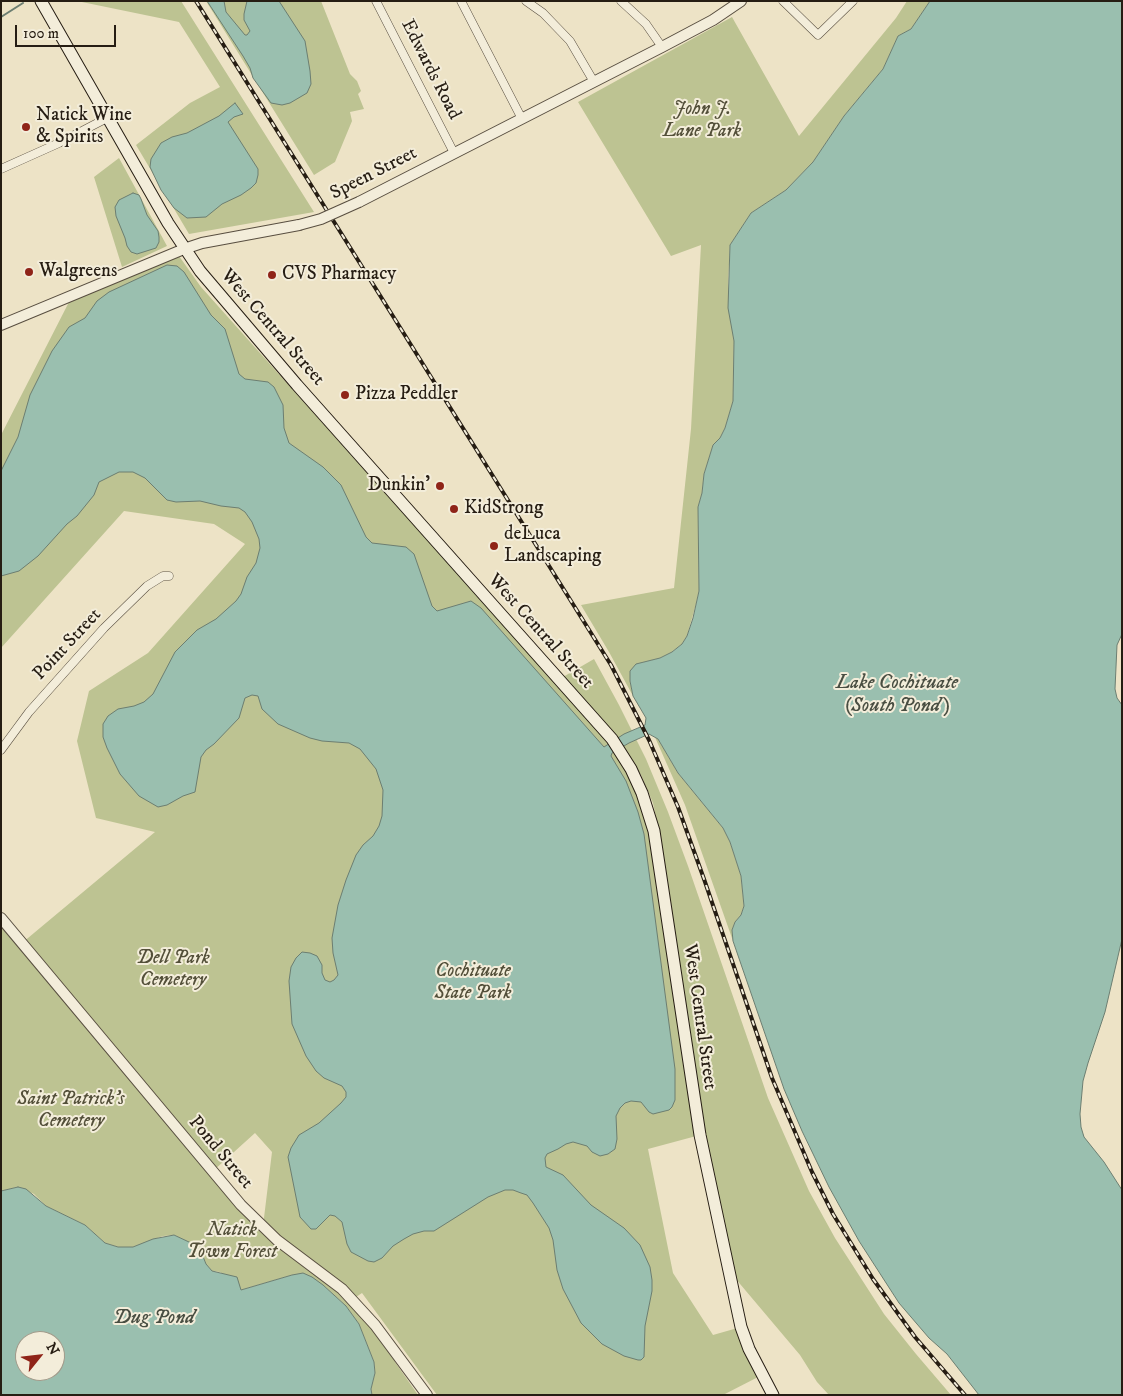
<!DOCTYPE html>
<style>
body{margin:0}
#map{position:relative;width:1123px;height:1396px;overflow:hidden;background:#ede3c6;font-family:"IM FELL DW Pica",serif}
canvas{display:block}
.frame{position:absolute;inset:0;border:2px solid #261d13;pointer-events:none}
.north{position:absolute;left:15px;top:1331px;width:50px;height:50px;box-sizing:border-box;background:#f3edda;border:1px solid #a19a8a;border-radius:50%;rotate:61deg;font-size:14px;font-weight:700;line-height:20px;text-align:center;color:#261d13}
.north::after{content:'';display:block;margin:auto;width:18px;height:22px;background:#8f2418;clip-path:polygon(50% 0,100% 100%,50% 72%,0 100%)}
.scale{position:absolute;left:15px;top:25px;width:101px;height:22px;box-sizing:border-box;border:2px solid #261d13;border-top:0;padding-left:6px;font-size:15px;line-height:18px;white-space:nowrap;color:#261d13;-webkit-text-stroke:4px #f3edda;paint-order:stroke}
</style>
<div id="map">
<canvas width="1123" height="1396"></canvas>
<div class="frame"></div>
<div class="north">N</div>
<div class="scale">100 m</div>
</div>
<script>
const g = document.querySelector('canvas').getContext('2d');
g.lineJoin = 'round';
function fill(path, color) { g.fillStyle = color; g.fill(path, 'evenodd'); }
const poly = rows => new Path2D(rows.map(r => 'M' + r).join(''));
function strokePath(path, color, width, dash) { g.strokeStyle = color; g.lineWidth = width; g.lineCap = dash ? 'butt' : 'round'; g.setLineDash(dash || []); g.stroke(path); }
function label(font, color, halo, rows, align = 'center') {
  g.font = font + ' "IM FELL DW Pica",serif'; g.lineWidth = 4; g.setLineDash([]); g.textBaseline = 'middle'; g.strokeStyle = halo; g.fillStyle = color; for (const [text, x, y, turn = 0] of rows) {
    g.save(); g.translate(x, y); g.rotate((+turn || 0) * Math.PI / 180); g.textAlign = isNaN(turn) ? turn : align; if (halo) g.strokeText(text, 0, 0); g.fillText(text, 0, 0); g.restore();
  }
}
fill(poly([
 [77,1,181,1,314,212,189,234,136,145,190,103,220,87,179,22],
 [206,1,321,1,350,74,357,81,361,91,358,94,364,109,350,112,352,121,335,162,314,175],
 [907,1,930,1,911,29,898,36,883,69,844,116,813,162,786,190,751,213,730,245,728,284,734,341,733,401,725,428,720,438,713,445,704,474,702,493,698,507,699,591,696,604,687,636,682,644,672,652,660,658,637,664,630,681,633,696,609,652,581,605,674,588,691,429,701,245,671,256,578,102,732,17,799,136,896,18],
 [119,158,167,246,122,267,94,177],
 [179,256,201,287,580,711,617,747,642,793,700,1135,648,1149,673,1273,713,1335,741,1327,762,1375,723,1395,437,1395,362,1293,353,1299,400,1359,395,1362,418,1395,372,1395,371,1389,375,1373,374,1362,359,1324,346,1306,323,1285,292,1275,241,1290,220,1272,212,1271,206,1264,200,1249,174,1235,163,1236,133,1247,118,1247,105,1243,85,1225,46,1206,34,1194,18,1187,1,1191,1,918,22,943,155,832,96,818,77,741,89,691,148,653,245,544,214,524,124,511,1,648,1,435,69,302],
 [255,1133,272,1152,263,1226,213,1171],
 [594,659,619,705,646,759,668,812,688,866,768,1098,809,1191,835,1238,884,1314,916,1354,951,1395,829,1395,817,1382,800,1355,735,1278,703,1121,662,846,653,803,641,775,621,744,609,727,563,677],
 [654,735,658,739,678,773,723,828,730,842,741,876,744,906,741,915,735,922,732,930,733,941,685,805]
]), '#bdc392');
const water = poly([
 [207,1,224,1,226,12,245,35,247,35,250,31,244,20,244,14,247,1,279,1,305,41,310,71,311,84,307,93,290,103,282,105,271,103,253,78,250,68,243,56,207,1],
 [930,1,1122,1,1122,634,1117,645,1115,689,1117,698,1122,705,1122,939,1105,1012,1088,1063,1083,1081,1080,1114,1081,1127,1084,1137,1104,1162,1122,1190,1122,1395,979,1395,947,1354,929,1338,899,1303,859,1241,829,1187,802,1131,784,1089,733,941,732,930,735,922,741,915,744,906,741,876,730,842,723,828,678,773,658,739,649,734,629,743,612,753,611,756,626,781,638,812,644,834,675,1069,675,1100,672,1107,669,1110,653,1114,649,1112,641,1102,631,1101,625,1103,620,1108,616,1116,617,1139,615,1149,608,1154,600,1156,592,1152,587,1146,573,1142,566,1144,558,1149,547,1154,545,1158,546,1167,563,1175,591,1205,624,1228,640,1245,650,1267,652,1280,652,1291,645,1326,644,1357,641,1360,638,1360,624,1356,602,1344,581,1323,563,1289,557,1270,553,1240,549,1228,533,1203,527,1195,521,1193,513,1190,505,1190,488,1197,434,1231,424,1231,413,1234,404,1239,393,1246,382,1258,374,1262,368,1261,351,1252,347,1244,342,1222,335,1216,330,1215,316,1229,311,1229,300,1217,288,1157,291,1148,299,1135,319,1123,341,1103,346,1097,346,1092,342,1086,324,1078,316,1071,306,1056,292,1024,289,981,291,967,296,958,302,952,310,953,317,956,322,965,322,973,325,980,330,982,334,980,338,975,333,953,332,938,338,905,346,880,356,855,363,845,373,836,379,826,382,816,383,790,376,769,360,749,349,743,322,741,310,738,278,724,262,709,258,696,252,695,245,698,239,718,214,744,206,750,201,757,195,792,183,796,167,805,158,807,139,796,120,774,107,748,103,737,103,724,108,716,118,709,134,706,144,702,153,694,175,652,197,630,216,619,236,601,241,594,247,577,256,563,260,548,259,539,252,522,245,512,239,508,221,506,200,501,176,502,167,500,145,478,133,472,119,472,99,482,94,495,77,516,67,524,38,556,19,571,1,576,1,471,18,437,30,395,52,351,69,327,85,318,97,301,109,292,167,265,177,266,184,272,211,315,225,329,239,374,245,379,268,382,274,387,283,405,284,428,289,443,323,467,341,485,366,537,372,543,406,547,414,554,432,606,437,611,471,601,481,608,604,747,624,734,645,725,646,718,633,696,630,681,630,671,636,664,660,658,672,652,682,644,687,636,693,618,699,591,698,507,702,493,704,474,713,445,720,438,725,428,733,401,734,341,728,308,730,245,751,213,786,190,813,162,844,116,883,69,898,36,911,29,930,1],
 [235,103,243,114,234,117,228,122,258,169,258,175,256,183,251,188,241,195,222,204,206,217,187,218,174,208,161,190,150,167,151,159,161,143,172,137,187,133,219,116,235,103],
 [133,193,139,195,141,199,147,215,158,231,159,237,159,242,156,248,137,254,131,252,127,246,125,238,116,216,115,207,119,200,133,193],
 [18,1187,26,1189,46,1206,85,1225,105,1243,118,1247,133,1247,153,1239,174,1235,189,1242,200,1249,206,1264,212,1271,237,1277,241,1290,292,1275,303,1273,312,1277,323,1285,346,1306,359,1324,374,1362,375,1373,371,1389,372,1395,1,1395,1,1191,18,1187],
 [25,1341,55,1341,55,1371,25,1371,25,1341]
]);
fill(water, '#9abfaf');
strokePath(water, '#6c7e71', 1);
strokePath(poly([
 [164,1,167,1],
 [1,17,23,3]
]), '#6c7e71', 2);
const minor = poly([
 [376,1,454,153],
 [461,1,522,119],
 [526,1,543,13,570,41,594,82],
 [621,1,646,24,662,47],
 [783,1,818,35,853,1],
 [1,169,59,143,109,117],
 [1,750,29,712,104,628,147,586,163,576,169,576]
]);
const tertiary = poly([
 [359,202,662,47,713,20,741,1],
 [1,325,184,249,202,243,299,225],
 [1,918,241,1205,277,1240,342,1289,375,1325,427,1395]
]);
const secondary = poly([
 [41,1,168,223,200,271,297,385,612,739,631,769,642,793,654,831,700,1135,735,1299,741,1327,749,1349,773,1395]
]);
strokePath(minor, '#584e40', 9);
strokePath(tertiary, '#584e40', 12);
strokePath(secondary, '#261d13', 13);
strokePath(minor, '#f3edda', 8);
strokePath(tertiary, '#f3edda', 10);
strokePath(secondary, '#f3edda', 11);
const rail = poly([
 [196,1,611,665,649,740,678,807,704,879,772,1078,812,1172,833,1214,873,1279,915,1337,965,1395]
]);
strokePath(rail, '#261d13', 4);
strokePath(rail, '#f3edda', 2, [5.5]);
const tertiaryBridge = poly([
 [299,225,321,219,359,202]
]);
strokePath(tertiaryBridge, '#584e40', 12, []);
strokePath(tertiaryBridge, '#f3edda', 10);
for (const [x, y, r, color] of [
 [26,127,5,"#8f2418"],
 [29,272,5,"#8f2418"],
 [272,275,5,"#8f2418"],
 [345,395,5,"#8f2418"],
 [440,486,5,"#8f2418"],
 [454,509,5,"#8f2418"],
 [494,546,5,"#8f2418"]
]) { const dot = new Path2D(); dot.arc(x, y, r, 0, 2 * Math.PI); g.fillStyle = color; g.fill(dot); strokePath(dot, '#f3edda', 2); }
label('19px', '#261d13', '#f3edda', [
 ["Edwards Road",430,70,63],
 ["Speen Street",374,174,-27],
 ["West Central Street",272,328,49],
 ["West Central Street",540,632,48],
 ["Point Street",68,645,-47],
 ["West Central Street",699,1017,82],
 ["Pond Street",220,1153,50]
]);
label('italic 19px', '#534f39', '#f3edda', [
 ["John J.",702,110],
 ["Lane Park",702,132],
 ["Dell Park",173,959],
 ["Cemetery",173,981],
 ["Cochituate",473,972],
 ["State Park",473,994],
 ["Saint Patrick's",71,1100],
 ["Cemetery",71,1122],
 ["Natick",232,1231],
 ["Town Forest",232,1253]
]);
label('19px', '#261d13', '#f3edda', [
 ["Natick Wine",36,116],
 ["& Spirits",36,138],
 ["Walgreens",39,272],
 ["CVS Pharmacy",282,275],
 ["Pizza Peddler",355,395],
 ["Dunkin'",430,486,"right"],
 ["KidStrong",464,509],
 ["deLuca",504,535],
 ["Landscaping",504,557]
], 'left');
label('italic 20px', '#494e42', '#f3edda', [
 ["Lake Cochituate",897,684],
 ["(South Pond)",897,707],
 ["Dug Pond",154,1319]
]);
</script>
